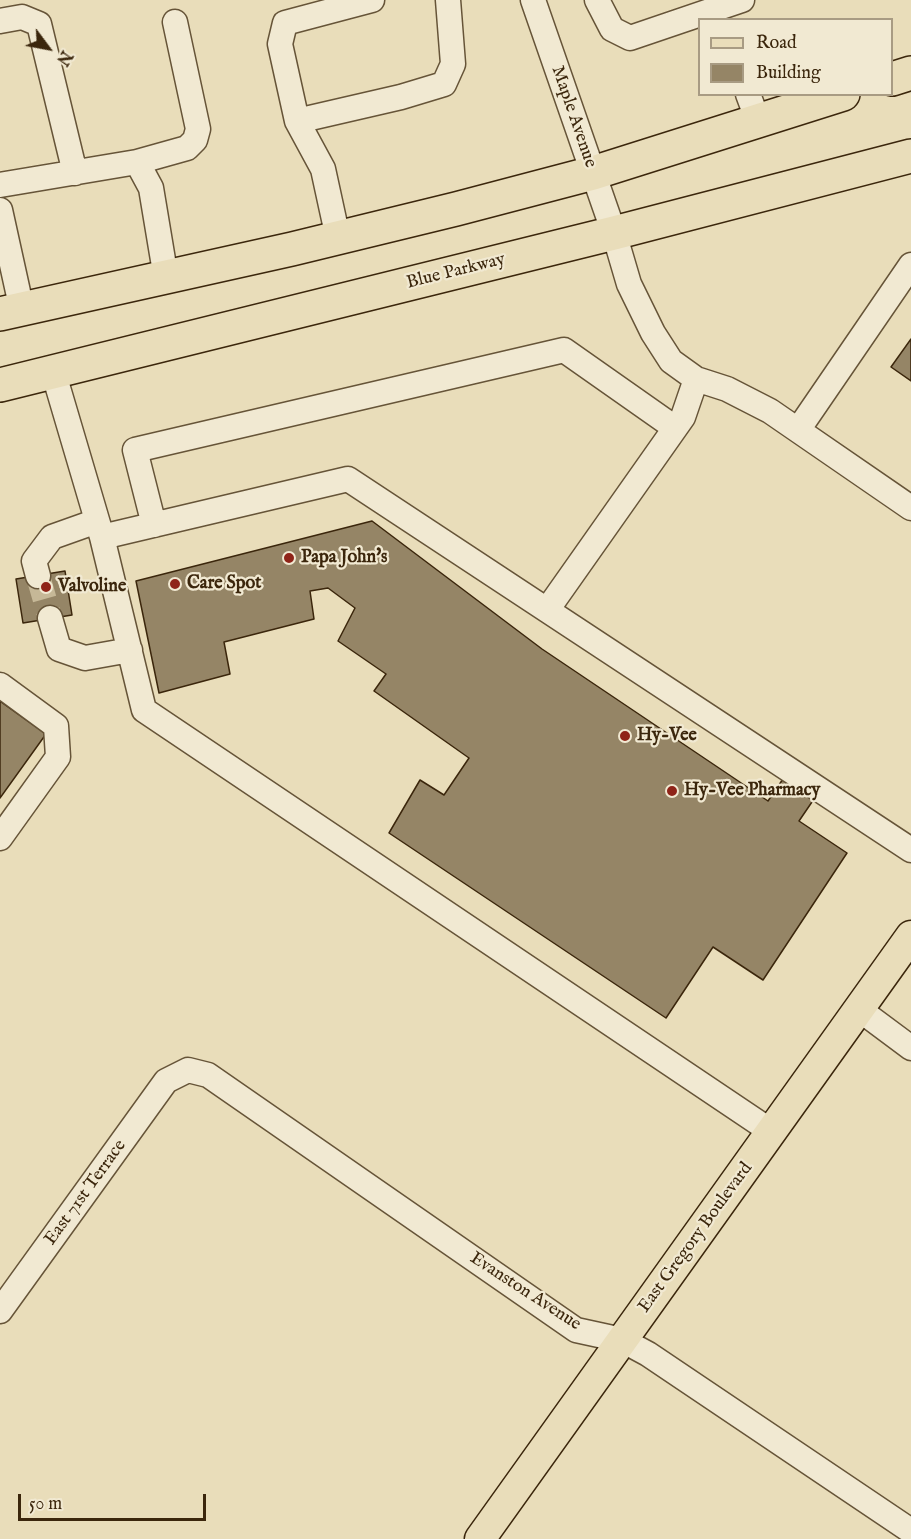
<!DOCTYPE html>
<style>
body{margin:0}
#map{position:relative;width:911px;height:1539px;overflow:hidden;background:#e9ddba;font-family:"IM FELL English",serif}
canvas{display:block}
.legend{position:absolute;left:698px;top:18px;width:195px;height:78px;box-sizing:border-box;background:#f1e9d2;border:2px solid #a89b83;margin:0;padding:8px 10px;list-style:none;font-size:18px;color:#3b260c}
.legend li{display:flex;align-items:center;gap:12px;height:30px}
.legend b{width:30px;border:2px solid #a89b83}
.north{position:absolute;left:18px;top:18px;width:60px;height:60px;-webkit-text-stroke:4px #f1e9d2;paint-order:stroke;rotate:122deg;font-size:16px;font-weight:700;line-height:24px;text-align:center;color:#3b260c}
.north::after{content:'';display:block;margin:auto;width:21px;height:27px;background:#3b260c;clip-path:polygon(50% 0,100% 100%,50% 72%,0 100%)}
.scale{position:absolute;left:18px;top:1494px;width:188px;height:27px;box-sizing:border-box;border:3px solid #3b260c;border-top:0;padding-left:8px;font-size:18px;line-height:21px;white-space:nowrap;color:#3b260c;-webkit-text-stroke:4px #f1e9d2;paint-order:stroke}
</style>
<div id="map">
<canvas width="911" height="1539"></canvas>
<ul class="legend">
<li><b style="height:8px;background:#e9ddba"></b>Road</li>
<li><b style="height:16px;background:#958566"></b>Building</li>
</ul>
<div class="north">N</div>
<div class="scale">50 m</div>
</div>
<script>
const g = document.querySelector('canvas').getContext('2d');
g.lineJoin = 'round';
function fill(path, color) { g.fillStyle = color; g.fill(path, 'evenodd'); }
const poly = rows => new Path2D(rows.map(r => 'M' + r).join(''));
function strokePath(path, color, width, dash) { g.strokeStyle = color; g.lineWidth = width; g.lineCap = dash ? 'butt' : 'round'; g.setLineDash(dash || []); g.stroke(path); }
function label(font, color, halo, rows, align = 'center') {
  g.font = font + ' "IM FELL English",serif'; g.lineWidth = 4.5; g.setLineDash([]); g.textBaseline = 'middle'; g.strokeStyle = halo; g.fillStyle = color; for (const [text, x, y, turn = 0] of rows) {
    g.save(); g.translate(x, y); g.rotate((+turn || 0) * Math.PI / 180); g.textAlign = isNaN(turn) ? turn : align; if (halo) g.strokeText(text, 0, 0); g.fillText(text, 0, 0); g.restore();
  }
}
const building = poly([
 [911,339,911,381,891,367,911,339],
 [372,521,542,649,768,801,783,779,814,799,799,821,847,853,763,980,713,947,666,1018,389,833,420,780,444,795,469,758,374,691,386,674,338,641,355,608,328,588,310,591,314,619,224,642,230,674,159,693,136,581,372,521],
 [65,571,72,615,23,623,16,579,65,571],
 [0,701,46,734,0,798,0,701]
]);
fill(building, '#958566');
strokePath(building, '#3b260c', 1.5);
strokePath(poly([
 [38,576,50,618]
]), '#c6b897', 24, [24, 12]);
const minor = poly([
 [533,0,614,233,629,284,653,333,671,361,696,379,727,389,770,411,911,508],
 [597,0,612,29,630,38,742,0],
 [0,21,22,17,39,24,75,173],
 [748,94,758,121],
 [297,121,280,44,285,23,372,0],
 [137,162,187,148,195,140,198,129,175,22],
 [0,185,137,162,151,188,166,278],
 [0,210,22,310],
 [338,238,323,169,297,121,401,97,444,84,453,64,448,0],
 [53,371,102,537,348,479,911,850],
 [798,430,911,265],
 [154,525,135,450,564,350,675,428],
 [102,537,144,710,772,1132],
 [38,576,34,561,52,537,97,521],
 [547,610,683,417,696,379],
 [50,618,59,649,85,658,130,650],
 [0,685,56,726,58,757,0,838],
 [860,1010,911,1048],
 [0,1311,166,1081,188,1070,208,1075,576,1330,622,1340,648,1354,911,1531]
]);
const major = poly([
 [480,1539,911,936]
]);
const highway = poly([
 [892,79,911,73],
 [0,314,292,249,456,209,593,173,843,94],
 [0,385,614,233,911,156]
]);
strokePath(minor, '#665438', 27);
strokePath(major, '#3b260c', 33);
strokePath(highway, '#3b260c', 36);
strokePath(minor, '#f1e9d2', 24);
strokePath(major, '#e9ddba', 30);
strokePath(highway, '#e9ddba', 33);
for (const [x, y, r, color] of [
 [289,558,6,"#8f2418"],
 [175,584,6,"#8f2418"],
 [46,587,6,"#8f2418"],
 [625,736,6,"#8f2418"],
 [672,791,6,"#8f2418"]
]) { const dot = new Path2D(); dot.arc(x, y, r, 0, 2 * Math.PI); g.fillStyle = color; g.fill(dot); strokePath(dot, '#f1e9d2', 2); }
label('18px', '#3b260c', '#f1e9d2', [
 ["Maple Avenue",573,117,71],
 ["Blue Parkway",456,272,-14],
 ["East 71st Terrace",86,1193,-54],
 ["East Gregory Boulevard",696,1238,-54],
 ["Evanston Avenue",525,1292,33]
]);
label('bold 18px', '#3b260c', '#f1e9d2', [
 ["Papa John's",301,558],
 ["Care Spot",187,584],
 ["Valvoline",58,587],
 ["Hy-Vee",637,736],
 ["Hy-Vee Pharmacy",684,791]
], 'left');
</script>
